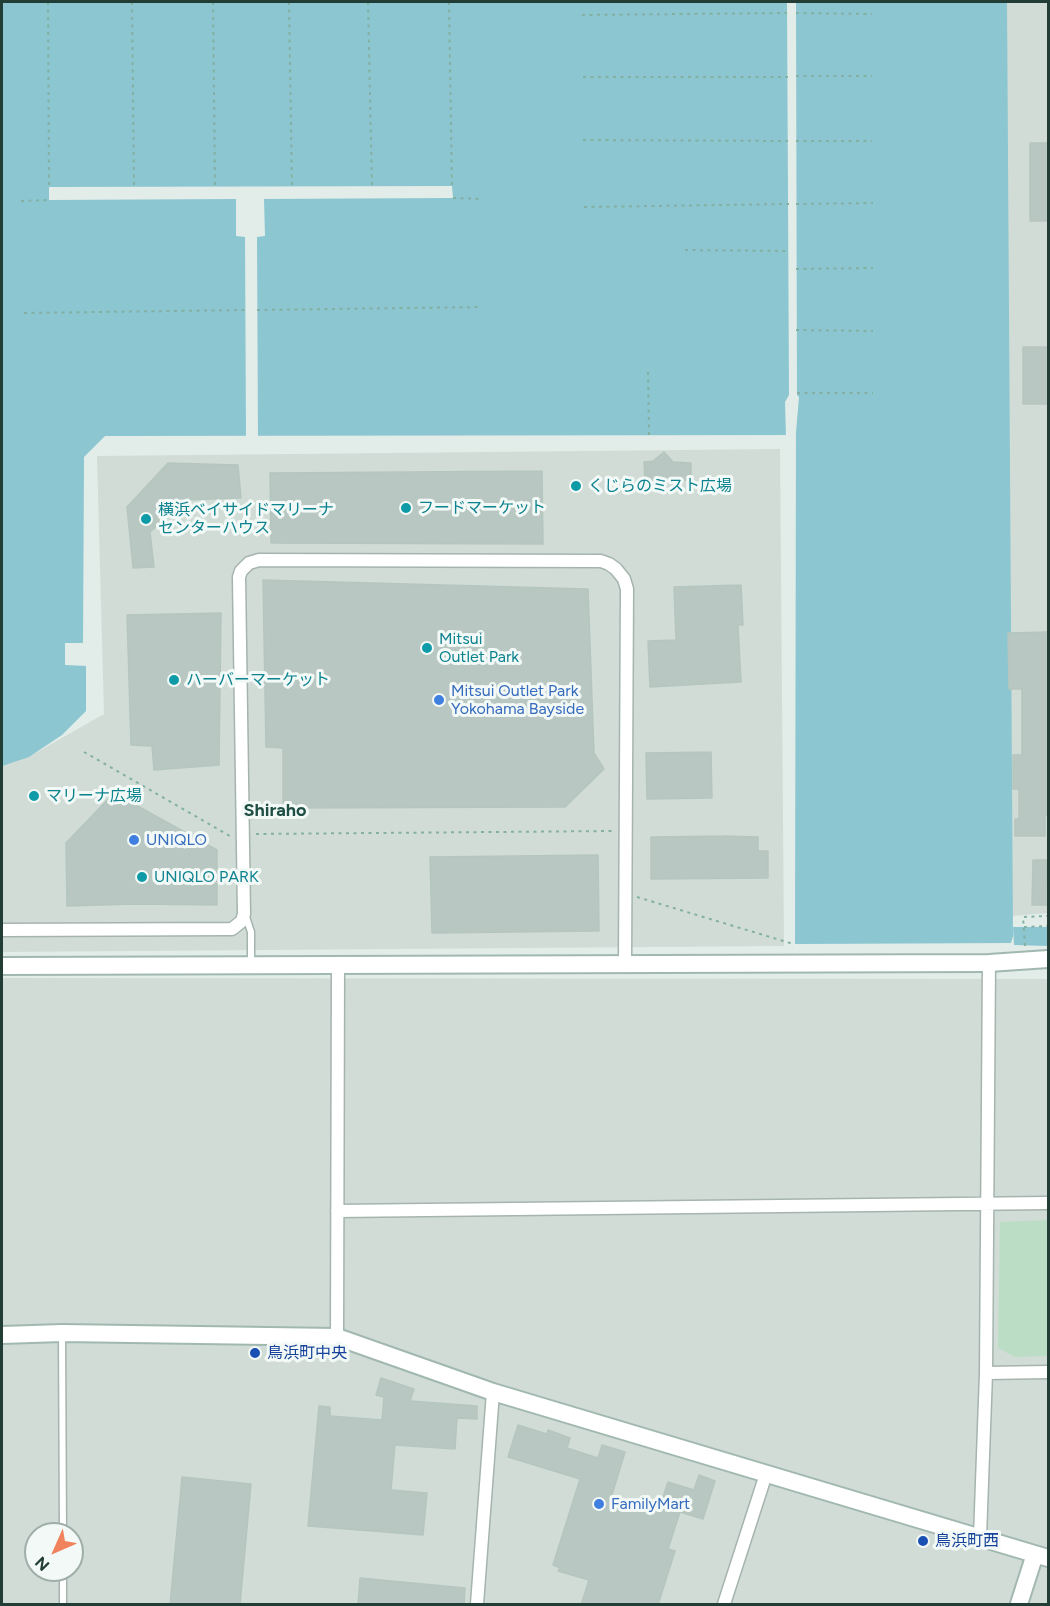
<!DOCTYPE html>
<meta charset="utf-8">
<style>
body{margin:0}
#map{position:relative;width:1050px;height:1606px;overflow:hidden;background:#e2ece8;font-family:Figtree,sans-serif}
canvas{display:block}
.frame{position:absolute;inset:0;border:3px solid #223d36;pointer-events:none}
.north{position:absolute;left:24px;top:1522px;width:60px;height:60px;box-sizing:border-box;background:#f3f9f6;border:2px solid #9faea9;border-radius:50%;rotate:225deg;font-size:16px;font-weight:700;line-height:24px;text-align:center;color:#223d36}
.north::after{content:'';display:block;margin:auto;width:21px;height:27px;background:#f0825d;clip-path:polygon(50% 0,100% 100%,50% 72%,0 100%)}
</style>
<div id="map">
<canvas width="1050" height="1606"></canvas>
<div class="frame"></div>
<div class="north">N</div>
</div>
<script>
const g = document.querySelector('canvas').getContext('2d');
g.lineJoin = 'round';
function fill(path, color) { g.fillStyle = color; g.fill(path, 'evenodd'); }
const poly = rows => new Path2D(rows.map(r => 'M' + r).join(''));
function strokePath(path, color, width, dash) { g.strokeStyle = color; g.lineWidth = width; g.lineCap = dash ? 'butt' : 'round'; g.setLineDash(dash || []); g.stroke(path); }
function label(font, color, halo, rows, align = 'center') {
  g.font = font + ' Figtree,"Noto Sans JP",sans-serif'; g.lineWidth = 6; g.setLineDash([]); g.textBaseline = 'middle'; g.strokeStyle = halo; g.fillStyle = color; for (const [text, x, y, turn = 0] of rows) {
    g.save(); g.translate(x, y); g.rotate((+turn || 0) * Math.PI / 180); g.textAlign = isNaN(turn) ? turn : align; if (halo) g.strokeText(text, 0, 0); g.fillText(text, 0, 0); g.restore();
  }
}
fill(poly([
 [1003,2,1048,2,1048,913,1012,916],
 [780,449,784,946,2,952,2,763,32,755,104,714,97,456],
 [2,978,1048,979,1048,1604,2,1604],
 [36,1534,72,1534,72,1570,36,1570]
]), '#d1dcd7');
fill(poly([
 [1048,1220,1048,1356,1015,1357,998,1348,1000,1222]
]), '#bcddc5');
fill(poly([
 [2,2,1007,2,1013,936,1011,943,795,944,796,435,105,436,84,457,83,643,65,643,65,665,86,666,86,711,62,735,29,757,2,766],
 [1013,927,1048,927,1048,946,1014,945]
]), '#8bc6d1');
fill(poly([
 [787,2,796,2,797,395,799,397,795,444,794,438,786,438,785,402,789,395],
 [452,186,453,198,264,199,265,236,257,237,258,439,246,439,245,237,236,236,236,199,49,200,49,187]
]), '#e2ece8');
const building = poly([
 [1030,143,1048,143,1048,221,1030,221,1030,143],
 [1023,347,1048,347,1048,404,1023,404,1023,347],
 [664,452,673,462,691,463,691,480,645,481,644,462,653,461,664,452],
 [168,463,238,465,241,498,185,500,150,532,154,567,133,568,127,507,168,463],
 [542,471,543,544,271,543,270,473,542,471],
 [263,580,588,589,594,753,604,769,565,807,283,808,283,748,266,747,263,580],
 [741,585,743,625,738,625,741,682,650,687,648,641,676,640,674,587,741,585],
 [221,613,219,765,154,770,152,746,131,745,127,615,221,613],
 [1048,632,1048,815,1045,815,1045,836,1015,836,1015,819,1019,819,1019,789,1013,789,1013,755,1022,755,1022,689,1009,689,1008,633,1048,632],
 [711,752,712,798,647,799,646,753,711,752],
 [114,793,217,850,217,905,136,904,67,906,66,843,114,793],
 [724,836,758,837,758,851,768,851,768,878,651,879,651,837,724,836],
 [598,855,599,931,432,933,430,857,598,855],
 [1033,860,1047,860,1046,892,1048,892,1048,905,1032,905,1033,860],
 [381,1378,414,1389,410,1401,477,1406,477,1419,457,1418,455,1449,395,1445,391,1490,427,1493,423,1535,308,1526,319,1406,330,1407,330,1416,382,1420,384,1397,376,1395,381,1378],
 [518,1425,547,1434,548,1430,570,1438,567,1448,598,1458,602,1445,625,1452,611,1498,658,1512,668,1482,694,1490,699,1475,715,1481,703,1519,680,1512,668,1549,675,1551,658,1605,581,1605,589,1580,558,1571,560,1568,553,1565,580,1479,508,1457,518,1425],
 [182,1477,251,1484,240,1605,170,1605,182,1477],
 [360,1578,465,1588,464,1605,358,1605,360,1578]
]);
fill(building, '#b8c7c1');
strokePath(building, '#b5c6bf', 1.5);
const lane = poly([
 [246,917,251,932,251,963],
 [62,1334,63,1534],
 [63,1570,63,1604]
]);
const street = poly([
 [2,930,232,929,242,921,244,914,239,577,241,571,249,563,259,560,601,561,609,564,616,569,624,579,627,589,625,963],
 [337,1211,1048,1203],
 [337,1337,338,964],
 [986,1373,1048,1372],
 [980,1537,986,1373,989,963],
 [477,1604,493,1392],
 [724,1604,766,1474]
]);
const secondary = poly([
 [2,966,989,963,1048,959],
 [2,1335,62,1333,337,1337,493,1392,1048,1558],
 [1019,1604,1035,1554]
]);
strokePath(lane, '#a5b4af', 9);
strokePath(street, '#a5b4af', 15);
strokePath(secondary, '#a1b8b0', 20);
strokePath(poly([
 [48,2,49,187],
 [132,2,134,187],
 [213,2,215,187],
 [289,2,292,186],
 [368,2,372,186],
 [449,2,452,186],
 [796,13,872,14],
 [582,15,787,13],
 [796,76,872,76],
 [583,77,788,77],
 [583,140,788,141],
 [796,141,872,141],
 [453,198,482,199],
 [21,201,49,200],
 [796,204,873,203],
 [584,207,789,204],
 [685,250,789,251],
 [796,269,873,268],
 [257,310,481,307],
 [24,313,245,310],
 [796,330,873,331],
 [648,372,649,435],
 [797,393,873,393],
 [84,752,230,836],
 [256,834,614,831],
 [637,897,790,943,792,948],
 [1024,927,1048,926],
 [1025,946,1023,917,1048,916]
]), '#83b0a2', 2, [3, 4.5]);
strokePath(lane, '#fff', 6);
strokePath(street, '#fff', 12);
strokePath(secondary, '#fff', 16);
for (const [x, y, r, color] of [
 [576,486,6,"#0f9aa8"],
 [406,508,6,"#0f9aa8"],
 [146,519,6,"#0f9aa8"],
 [427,648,6,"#0f9aa8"],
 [174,680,6,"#0f9aa8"],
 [439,700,6,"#3f7fe0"],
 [34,796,6,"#0f9aa8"],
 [134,840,6,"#3f7fe0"],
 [142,877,6,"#0f9aa8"],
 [255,1353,6,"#1a4fb4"],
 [599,1504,6,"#3f7fe0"],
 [923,1541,6,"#1a4fb4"]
]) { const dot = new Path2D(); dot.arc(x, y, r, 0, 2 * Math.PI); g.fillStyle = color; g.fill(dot); strokePath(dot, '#f3f9f6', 2); }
label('16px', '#0d838f', '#f3f9f6', [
 ["くじらのミスト広場",588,486],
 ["フードマーケット",418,508],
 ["横浜ベイサイドマリーナ",158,510],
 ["センターハウス",158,528],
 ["Mitsui",439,639],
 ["Outlet Park",439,657],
 ["ハーバーマーケット",186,680],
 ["マリーナ広場",46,796],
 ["UNIQLO PARK",154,877]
], 'left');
label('16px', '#366cbe', '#f3f9f6', [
 ["Mitsui Outlet Park",451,691],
 ["Yokohama Bayside",451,709],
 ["UNIQLO",146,840],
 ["FamilyMart",611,1504]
], 'left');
label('16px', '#164399', '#f3f9f6', [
 ["鳥浜町中央",267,1353],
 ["鳥浜町西",935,1541]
], 'left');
label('bold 18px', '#1f4f44', '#f3f9f6', [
 ["Shiraho",275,811]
]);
</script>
